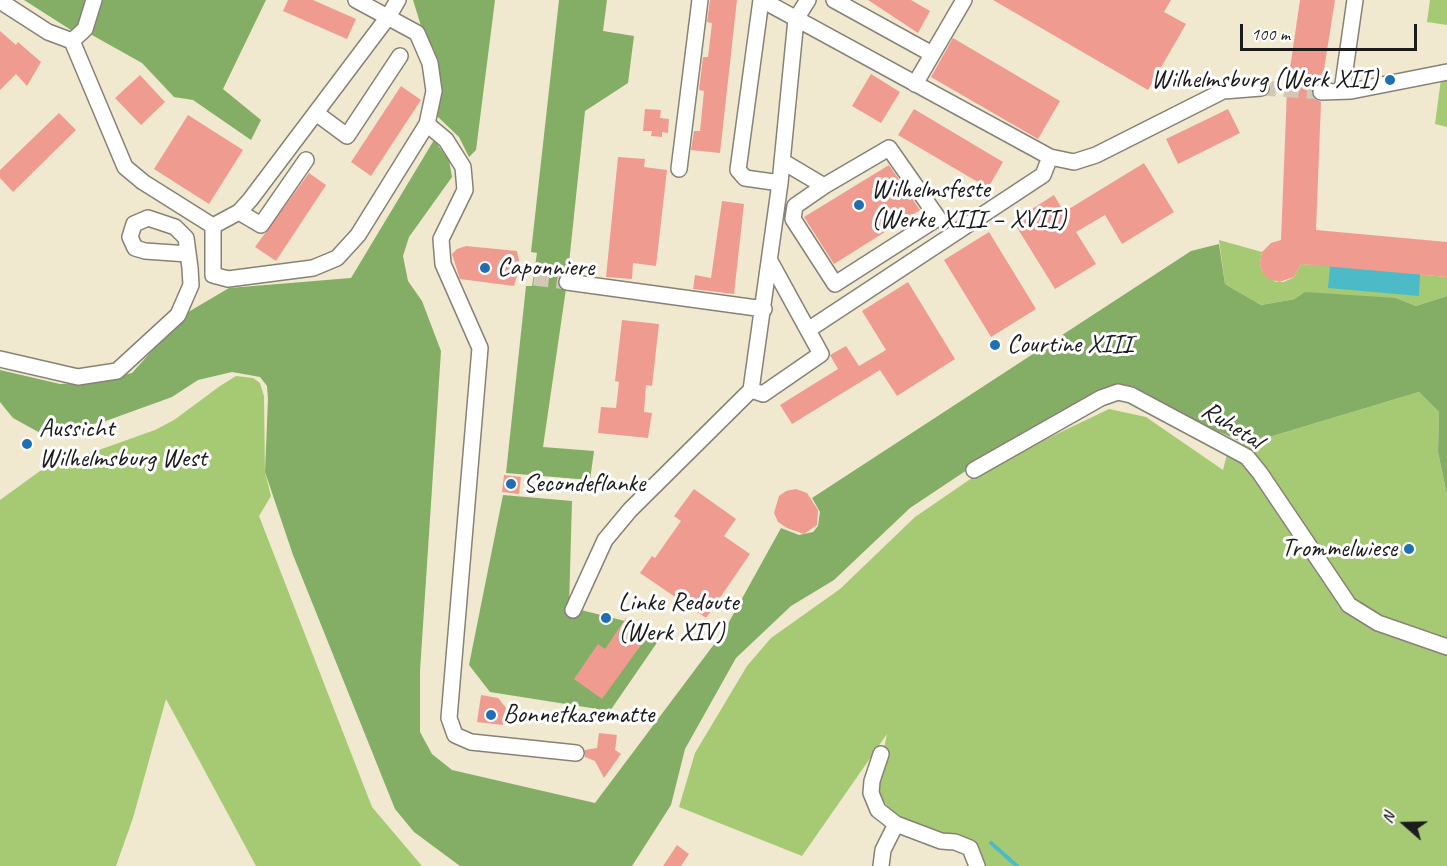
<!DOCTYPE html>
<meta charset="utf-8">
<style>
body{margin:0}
#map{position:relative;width:1447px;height:866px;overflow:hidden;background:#f1e8d0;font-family:Caveat,sans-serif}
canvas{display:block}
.north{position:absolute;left:1375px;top:794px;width:60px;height:60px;-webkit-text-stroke:4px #fff;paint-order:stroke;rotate:290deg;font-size:16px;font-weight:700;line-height:24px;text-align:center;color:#1c1c1c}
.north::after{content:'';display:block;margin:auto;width:21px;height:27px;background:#1c1c1c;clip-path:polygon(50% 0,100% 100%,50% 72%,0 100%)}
.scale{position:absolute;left:1240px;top:24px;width:177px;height:27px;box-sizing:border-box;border:3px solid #1c1c1c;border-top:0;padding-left:8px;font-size:18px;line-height:21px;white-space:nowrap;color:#1c1c1c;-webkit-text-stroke:4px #fff;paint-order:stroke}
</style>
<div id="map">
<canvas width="1447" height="866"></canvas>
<div class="north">N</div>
<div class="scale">100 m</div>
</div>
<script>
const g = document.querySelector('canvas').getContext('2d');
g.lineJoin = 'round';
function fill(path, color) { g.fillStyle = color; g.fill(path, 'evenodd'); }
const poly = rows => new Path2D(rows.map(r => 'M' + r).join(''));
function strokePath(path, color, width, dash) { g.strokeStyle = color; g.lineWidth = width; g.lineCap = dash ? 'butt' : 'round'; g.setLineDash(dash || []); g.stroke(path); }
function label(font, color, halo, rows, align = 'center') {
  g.font = font + ' Caveat,sans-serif'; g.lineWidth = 6; g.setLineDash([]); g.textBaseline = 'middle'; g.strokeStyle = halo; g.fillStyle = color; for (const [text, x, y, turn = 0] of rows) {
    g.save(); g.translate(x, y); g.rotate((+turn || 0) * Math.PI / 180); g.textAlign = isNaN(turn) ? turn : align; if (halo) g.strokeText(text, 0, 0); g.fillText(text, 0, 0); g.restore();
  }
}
fill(poly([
 [1430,0,1447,0,1447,25,1427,22],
 [1447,78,1447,127,1435,124,1441,79],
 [1219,240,1262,252,1260,263,1262,272,1276,282,1284,282,1294,277,1301,264,1330,266,1447,277,1447,296,1416,306,1396,298,1295,299,1261,305,1225,284],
 [236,376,253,378,260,383,264,396,265,472,271,496,259,516,372,807,422,866,256,866,166,699,133,818,116,866,0,866,0,500,40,471,155,430,174,420,220,386],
 [1419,392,1439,412,1438,452,1447,495,1447,866,980,866,979,860,898,820,875,790,887,734,802,856,679,807,695,753,747,666,771,638,840,589,915,517,988,467,1109,409,1146,417,1223,470,1231,439,1246,444]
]), '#a6ca73');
fill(poly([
 [24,0,94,0,85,39],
 [103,0,266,0,223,89,261,120,251,140,193,100,174,97,142,63,92,35],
 [413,0,495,0,476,150,469,157,459,137,437,116,435,52,421,26],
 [559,0,607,0,603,31,634,36,628,83,585,111,567,282,543,447,594,451,590,480,506,473,526,286,532,286,537,253,531,252],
 [434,140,449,160,452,177,409,237,403,256,408,281,422,301,441,351,420,671,420,732,432,754,452,770,595,803,724,631,781,528,799,535,813,532,818,526,820,512,812,498,1191,251,1219,244,1225,284,1261,305,1295,299,1305,292,1396,298,1416,306,1447,296,1447,495,1438,452,1439,412,1419,392,1246,444,1132,392,982,460,910,508,834,580,791,606,736,658,685,749,671,805,632,866,460,866,414,832,395,809,293,555,265,472,268,399,267,386,260,377,232,372,198,380,172,397,103,422,42,434,13,418,0,402,0,370,60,384,95,382,132,373,185,314,229,288,351,278],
 [503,495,572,501,569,607,665,631,610,711,490,692,469,665]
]), '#84ae65');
fill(poly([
 [1330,266,1420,274,1419,296,1328,288]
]), '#4dbac7');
strokePath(poly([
 [991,843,1017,866]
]), '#4dbac7', 4);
fill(poly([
 [288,0,313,0,356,19,347,39,283,11],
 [710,0,737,0,720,153,691,150,694,131,700,131,704,91,699,90,703,57,708,57,712,23,707,22],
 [868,0,911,0,930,11,918,33],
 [993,0,1171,0,1164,12,1186,24,1148,90],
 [1300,0,1335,0,1322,82,1315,84,1311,92,1313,98,1321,102,1316,230,1447,242,1447,277,1301,264,1294,277,1279,282,1269,279,1262,272,1260,263,1262,252,1271,243,1281,240,1287,89],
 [0,31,16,45,18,42,41,62,27,86,16,74,0,90],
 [953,38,1060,101,1038,139,931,77],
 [871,74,900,92,881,123,852,106],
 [140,75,165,102,141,125,115,98],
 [401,86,421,100,371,176,351,162],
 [645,109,661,110,660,118,669,119,668,133,662,132,662,137,651,136,652,131,643,131],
 [914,109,1003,162,988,188,898,135],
 [1228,109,1240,133,1178,164,1166,139],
 [59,113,76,130,13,192,0,178,0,170],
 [188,115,243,150,209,204,154,169],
 [618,157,645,159,644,167,667,170,656,266,633,263,632,279,606,277],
 [1144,163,1174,212,1122,244,1105,215,1076,232,1096,264,1055,289,1013,221,1054,195,1064,212],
 [889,165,920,210,834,264,804,217],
 [309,173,326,185,276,261,255,247],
 [722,201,744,204,734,294,693,289,695,275,711,278],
 [989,232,1036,309,991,337,944,260],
 [466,246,517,251,520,265,514,286,460,279,452,254,457,249],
 [908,282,955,359,897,396,880,370,792,424,780,405,838,369,830,355,846,346,859,366,886,350,862,311],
 [622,320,659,324,652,386,646,385,644,412,652,413,648,438,598,433,601,407,616,408,619,382,615,381],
 [504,475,521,477,519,494,502,492],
 [694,489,736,519,724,536,750,554,706,618,640,573,652,556,655,558,681,521,674,516],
 [796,489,807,493,818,510,817,525,804,534,787,528,778,522,774,513,779,496,786,491],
 [626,618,649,634,602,699,574,679,598,644,605,649],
 [481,695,498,698,506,708,503,725,477,722],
 [599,733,617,735,615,750,621,754,604,778,595,761,585,757,585,750,597,748],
 [677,845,689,854,681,866,663,866]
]), '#f09b90');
strokePath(poly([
 [1261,88,1321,92],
 [534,278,567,282]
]), '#d1c9b5', 15, [15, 8]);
const minor = poly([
 [761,0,738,170,745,178,780,183],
 [762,0,1050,157,1074,162,1096,155,1223,91,1261,88],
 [834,0,932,54],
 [0,1,48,32,72,41,125,167,143,182,213,226,239,212,250,200,388,17,398,0],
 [72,41,85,29,94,0],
 [915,84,964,0],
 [1342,91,1355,0],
 [1321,92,1351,91,1447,72],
 [316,113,347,136,400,56],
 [427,124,446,140,463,167,465,190,441,239,443,264,480,348,449,718,455,735,471,742,576,753],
 [782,161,824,186,889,148,938,218,835,284,793,219,795,206,824,186],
 [679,169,700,0],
 [239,212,261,225,306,160],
 [213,226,213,275,228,279,313,268,337,258,358,235,427,124,434,91,430,63,417,33,356,0],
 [567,282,764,309],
 [808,330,1043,175,1050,157],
 [0,359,78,377,117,371,178,315,191,285,190,268,186,238,175,227,148,218,134,224,130,237,135,248,145,251,188,254],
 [751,390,763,394,821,354,770,261],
 [974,470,1101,398,1118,392,1131,395,1247,457,1260,473,1349,605,1378,623,1447,647],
 [573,610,605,540,630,510,751,390,780,183,796,19,808,0],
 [881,754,872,781,871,793,878,810,896,824,941,841,955,842,970,848,977,866],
 [881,866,883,850,896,824]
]);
strokePath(minor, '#868276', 18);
strokePath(minor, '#fff', 15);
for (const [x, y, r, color] of [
 [1390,80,6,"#1f6fb2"],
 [859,205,6,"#1f6fb2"],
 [485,268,6,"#1f6fb2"],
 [995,345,6,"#1f6fb2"],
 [27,444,6,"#1f6fb2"],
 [511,484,6,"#1f6fb2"],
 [1409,549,6,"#1f6fb2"],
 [606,618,6,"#1f6fb2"],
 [491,715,6,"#1f6fb2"]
]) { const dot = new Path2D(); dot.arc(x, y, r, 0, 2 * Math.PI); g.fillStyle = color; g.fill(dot); strokePath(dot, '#fff', 2); }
label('26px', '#1c1c1c', '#fff', [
 ["Wilhelmsburg (Werk XII)",1378,80,"right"],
 ["Wilhelmsfeste",871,190],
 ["(Werke XIII – XVII)",871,220],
 ["Caponniere",497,268],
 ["Courtine XIII",1007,345],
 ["Aussicht",39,429],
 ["Wilhelmsburg West",39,459],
 ["Secondeflanke",523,484],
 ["Trommelwiese",1397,549,"right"],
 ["Linke Redoute",618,603],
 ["(Werk XIV)",618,633],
 ["Bonnetkasematte",503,715]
], 'left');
label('26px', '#1c1c1c', '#fff', [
 ["Ruhetal",1232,426,32]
]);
</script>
